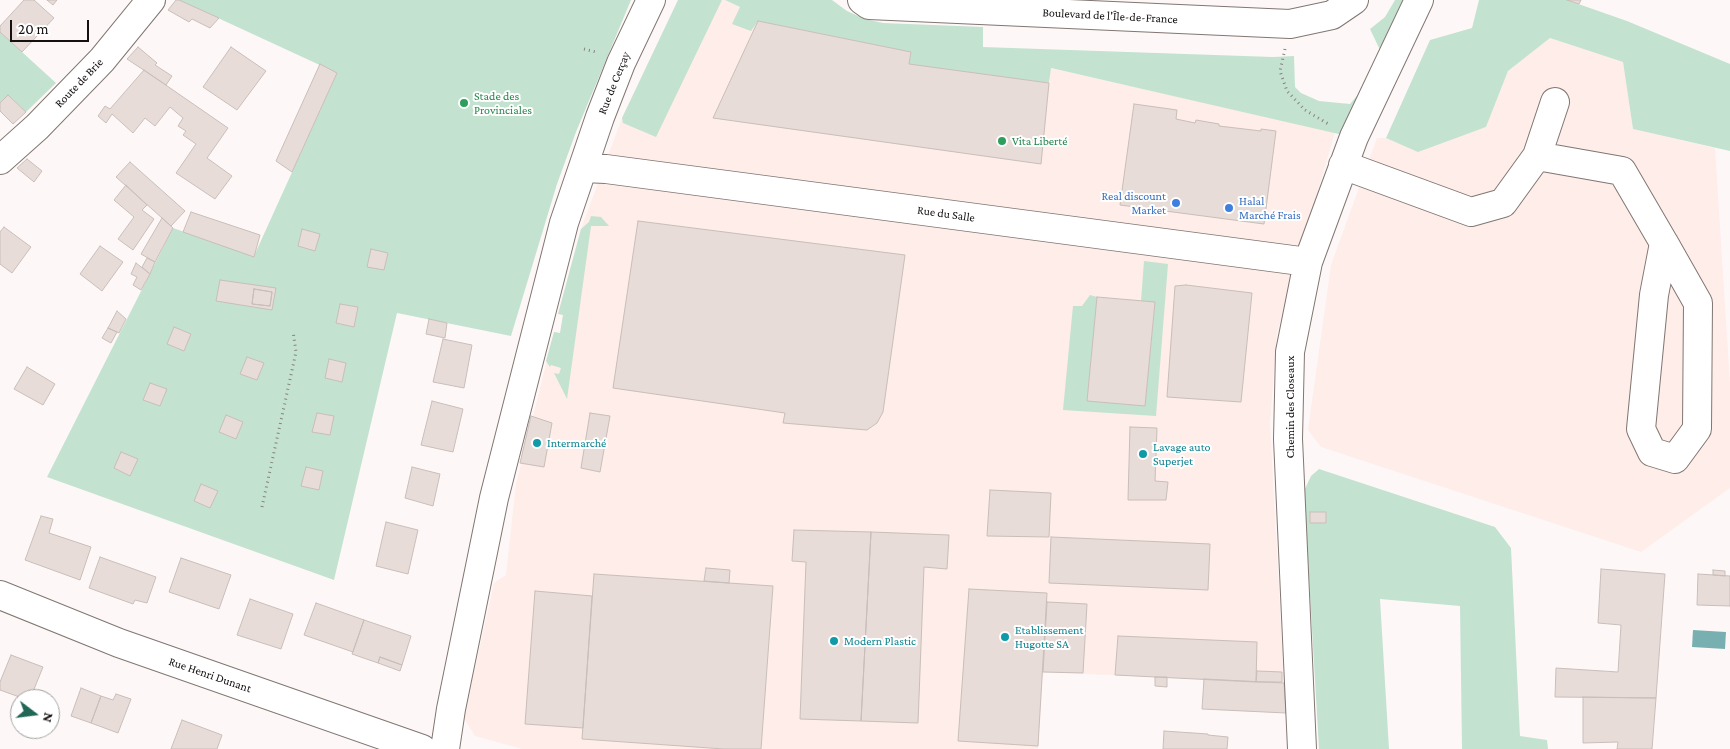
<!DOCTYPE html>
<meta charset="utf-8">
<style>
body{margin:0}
#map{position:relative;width:1730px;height:749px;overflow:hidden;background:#fdf8f7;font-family:"Crimson Pro",serif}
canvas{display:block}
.north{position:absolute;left:10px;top:689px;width:50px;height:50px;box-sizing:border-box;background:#fff;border:1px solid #a1a09f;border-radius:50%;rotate:105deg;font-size:14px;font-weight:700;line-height:20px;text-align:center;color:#151110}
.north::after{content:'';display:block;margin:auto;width:18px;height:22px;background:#226656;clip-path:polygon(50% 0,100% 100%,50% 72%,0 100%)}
.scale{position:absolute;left:10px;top:20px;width:79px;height:22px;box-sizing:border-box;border:2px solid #151110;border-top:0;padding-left:6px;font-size:15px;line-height:18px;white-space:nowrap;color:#151110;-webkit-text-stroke:4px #fff;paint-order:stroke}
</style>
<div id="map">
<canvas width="1730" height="749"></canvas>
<div class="north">N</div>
<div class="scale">20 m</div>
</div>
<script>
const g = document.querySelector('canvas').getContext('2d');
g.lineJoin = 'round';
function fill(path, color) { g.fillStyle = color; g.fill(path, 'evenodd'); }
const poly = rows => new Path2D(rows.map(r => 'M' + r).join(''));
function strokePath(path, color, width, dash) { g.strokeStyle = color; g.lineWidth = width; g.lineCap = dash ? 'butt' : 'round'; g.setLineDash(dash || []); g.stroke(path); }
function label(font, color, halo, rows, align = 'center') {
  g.font = font + ' "Crimson Pro",serif'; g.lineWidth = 4; g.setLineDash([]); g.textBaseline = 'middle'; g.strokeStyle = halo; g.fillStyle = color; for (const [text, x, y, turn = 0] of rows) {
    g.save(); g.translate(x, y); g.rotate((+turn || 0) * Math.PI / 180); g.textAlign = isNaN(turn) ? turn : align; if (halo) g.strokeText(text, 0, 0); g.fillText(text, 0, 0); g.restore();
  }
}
fill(poly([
 [678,0,725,0,740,7,758,21,911,52,909,63,1050,83,1050,68,1335,132,1277,333,1270,423,1284,683,1043,672,1038,749,522,749,475,736,464,718,494,583,506,575,516,484,554,332,560,333,563,315,558,314,581,229,622,118],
 [1550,38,1623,62,1633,129,1715,148,1730,384,1730,488,1641,552,1321,447,1308,430,1331,265,1377,138,1386,138,1418,151,1486,127,1508,71]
]), '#feede8');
fill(poly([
 [179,0,631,0,576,132,557,184,511,336,397,313,334,580,47,477,173,228,254,256,337,73],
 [678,0,722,0,656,137,623,123,622,118],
 [725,0,832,0,847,11,865,19,883,23,983,27,983,47,1273,57,1294,56,1295,87,1301,93,1319,101,1350,104,1365,86,1380,50,1370,29,1385,17,1395,0,1411,0,1343,135,1051,68,1049,83,909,64,911,52,758,21,751,31,732,24,740,7],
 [1479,0,1567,0,1627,21,1730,64,1730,151,1633,129,1623,62,1550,38,1508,71,1486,127,1418,152,1386,138,1430,40,1472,28],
 [0,32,56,83,26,112,8,95,0,103],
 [591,216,601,217,609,226,591,226,567,399,554,373,559,374,561,368,551,365,550,367,546,361,554,332,560,333,563,315,558,314,581,229,589,222],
 [1144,261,1168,264,1156,416,1063,410,1073,306,1082,306,1090,295,1097,297,1087,400,1145,406,1155,303,1141,301],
 [1319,469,1495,527,1511,548,1520,736,1547,740,1548,749,1462,749,1460,606,1380,599,1389,749,1319,749,1304,491,1311,476]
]), '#c4e2d0');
fill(poly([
 [1693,630,1726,632,1725,649,1692,647]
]), '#78b0b1');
const building = poly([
 [24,0,34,0,54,18,22,52,0,32,0,26,24,0],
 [47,0,57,0,53,5,47,0],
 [176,0,179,0,219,18,210,28,192,19,189,22,168,10,176,0],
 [1567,0,1581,0,1579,4,1567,0],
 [758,21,911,52,909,64,1049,83,1041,164,713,118,758,21],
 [138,47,157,63,155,65,172,76,166,85,127,59,138,47],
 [231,47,266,71,237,110,203,87,231,47],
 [320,64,337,73,292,172,276,161,320,64],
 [144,70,228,128,207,158,232,176,215,199,176,173,196,144,183,135,186,131,178,126,183,118,170,107,155,126,145,118,133,133,112,114,106,123,98,116,105,106,110,109,144,70],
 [8,95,26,112,13,124,0,111,0,103,8,95],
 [1134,104,1177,110,1176,119,1195,123,1196,120,1219,124,1219,126,1261,131,1261,129,1276,131,1264,224,1120,205,1134,104],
 [27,159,42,171,34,182,17,168,27,159],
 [130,162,185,211,171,226,116,177,130,162],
 [126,185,147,205,142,210,154,219,133,250,118,239,134,217,114,200,126,185],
 [191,212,260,235,254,257,183,232,191,212],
 [162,218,173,228,155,262,141,254,162,218],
 [638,221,905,255,883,412,877,423,867,430,783,423,785,413,613,388,638,221],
 [4,227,31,247,12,273,0,264,0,232,4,227],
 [302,229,320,234,315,251,298,246,302,229],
 [100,246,123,262,102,291,80,274,100,246],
 [371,249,388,253,384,270,367,267,371,249],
 [147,258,155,262,150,274,142,267,147,258],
 [136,263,150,274,141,290,133,285,137,277,131,274,136,263],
 [220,280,276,288,272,310,216,301,220,280],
 [254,289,272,292,270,306,252,304,254,289],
 [1186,285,1252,293,1241,402,1167,397,1175,286,1186,285],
 [254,289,272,292,270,306,252,304,254,289],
 [1097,297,1155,302,1145,406,1087,401,1097,297],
 [340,304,358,307,354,327,336,323,340,304],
 [117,311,126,319,119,333,108,328,117,311],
 [429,319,447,323,445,338,426,334,429,319],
 [174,327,191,334,184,351,167,344,174,327],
 [108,328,117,332,111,343,102,338,108,328],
 [443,339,472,345,464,388,433,382,443,339],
 [247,357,264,363,257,380,240,374,247,357],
 [329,359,346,363,342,382,325,378,329,359],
 [27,367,55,384,43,405,14,389,27,367],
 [150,383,167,389,160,406,143,400,150,383],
 [432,401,463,409,453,452,421,445,432,401],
 [317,413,334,416,330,435,312,432,317,413],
 [590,413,610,416,600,472,581,468,590,413],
 [226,415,243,422,236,439,219,432,226,415],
 [531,416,552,423,544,467,520,463,531,416],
 [1130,427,1157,428,1155,481,1168,482,1166,500,1128,500,1130,427],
 [121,452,138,459,130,476,114,468,121,452],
 [306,467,323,471,319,490,301,486,306,467],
 [412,467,440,474,433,506,405,498,412,467],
 [201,484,218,491,210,508,194,501,201,484],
 [990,490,1051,493,1049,537,987,536,990,490],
 [1310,512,1326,512,1326,523,1310,523,1310,512],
 [41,516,53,519,49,533,91,547,80,580,25,560,41,516],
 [386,522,418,530,408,574,376,566,386,522],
 [794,530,871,532,861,721,800,719,806,562,792,561,794,530],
 [871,532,949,535,947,569,924,567,918,723,861,721,871,532],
 [1051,537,1210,544,1208,590,1049,583,1051,537],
 [100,557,156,577,147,603,135,600,133,604,89,588,100,557],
 [181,558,231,575,219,609,169,592,181,558],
 [706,568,730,570,729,583,704,581,706,568],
 [1601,569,1665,574,1656,698,1555,697,1556,668,1618,672,1621,625,1598,623,1601,569],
 [1713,570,1725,571,1725,576,1713,575,1713,570],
 [594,574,773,586,761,749,724,749,582,739,594,574],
 [1698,574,1730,576,1730,606,1697,605,1698,574],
 [969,589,1047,593,1038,746,958,741,969,589],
 [535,591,592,596,583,728,525,724,535,591],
 [250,599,293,614,281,649,237,635,250,599],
 [1047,602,1087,604,1083,673,1043,672,1047,602],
 [316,603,364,620,353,652,304,635,316,603],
 [364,620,411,636,402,665,380,657,378,663,352,654,364,620],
 [1118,636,1257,642,1256,682,1115,675,1118,636],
 [11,655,43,667,30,699,25,699,0,690,0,682,11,655],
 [380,657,402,665,400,671,378,663,380,657],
 [1257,671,1282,672,1282,682,1256,682,1257,671],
 [1155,677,1167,677,1167,687,1155,686,1155,677],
 [1204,679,1284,683,1286,713,1202,709,1204,679],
 [81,688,101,696,91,723,71,716,81,688],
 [116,694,131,699,118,733,91,723,101,696,113,700,116,694],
 [1583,697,1656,698,1652,749,1617,749,1618,742,1583,743,1583,697],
 [182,720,222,735,217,749,171,749,182,720],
 [1164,731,1208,734,1208,735,1228,737,1227,749,1163,749,1164,731]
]);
fill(building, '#e8dcd8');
strokePath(building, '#c9beb9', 1);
const minor = poly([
 [862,0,869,5,1290,24,1332,15,1354,0],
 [1537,156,1622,171,1664,243,1654,295,1641,429,1652,452,1675,459,1697,429,1698,303,1664,243],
 [0,160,37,127,102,60,151,0],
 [1343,165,1471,212,1503,203,1537,156,1555,102],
 [583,168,606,169,1308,262],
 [0,595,119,643,422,749],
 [445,749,451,709,494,498,564,223,600,117,621,63,651,0],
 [1302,749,1288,439,1290,352,1308,262,1354,137,1419,0]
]);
strokePath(minor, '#817672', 30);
strokePath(poly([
 [584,49,596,52,596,51],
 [1285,49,1280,71,1287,91,1305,110,1330,125],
 [262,507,296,352,293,331]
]), '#878281', 3, [1, 4]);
strokePath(minor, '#fff', 28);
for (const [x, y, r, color] of [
 [464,103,5,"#2e9e5b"],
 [1002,141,5,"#2e9e5b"],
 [1176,203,5,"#3f7fe0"],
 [1229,208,5,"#3f7fe0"],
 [537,443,5,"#0f9aa8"],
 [1143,454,5,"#0f9aa8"],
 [1005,637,5,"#0f9aa8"],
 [834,641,5,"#0f9aa8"]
]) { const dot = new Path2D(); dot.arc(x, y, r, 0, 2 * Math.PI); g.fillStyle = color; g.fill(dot); strokePath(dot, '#fff', 2); }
label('12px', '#151110', '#fff', [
 ["Boulevard de l'Île-de-France",1110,16,3],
 ["Route de Brie",79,83,-46],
 ["Rue de Cerçay",614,83,-68],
 ["Rue du Salle",946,214,8],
 ["Chemin des Closeaux",1290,407,-90],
 ["Rue Henri Dunant",210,675,19]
]);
label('12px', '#27864d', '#fff', [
 ["Stade des",474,96],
 ["Provinciales",474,110],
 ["Vita Liberté",1012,141]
], 'left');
label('12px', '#366cbe', '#fff', [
 ["Real discount",1166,196],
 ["Market",1166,210],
 ["Halal",1239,201,"left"],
 ["Marché Frais",1239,215,"left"]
], 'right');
label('12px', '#0d838f', '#fff', [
 ["Intermarché",547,443],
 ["Lavage auto",1153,447],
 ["Superjet",1153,461],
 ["Etablissement",1015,630],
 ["Hugotte SA",1015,644],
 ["Modern Plastic",844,641]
], 'left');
</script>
